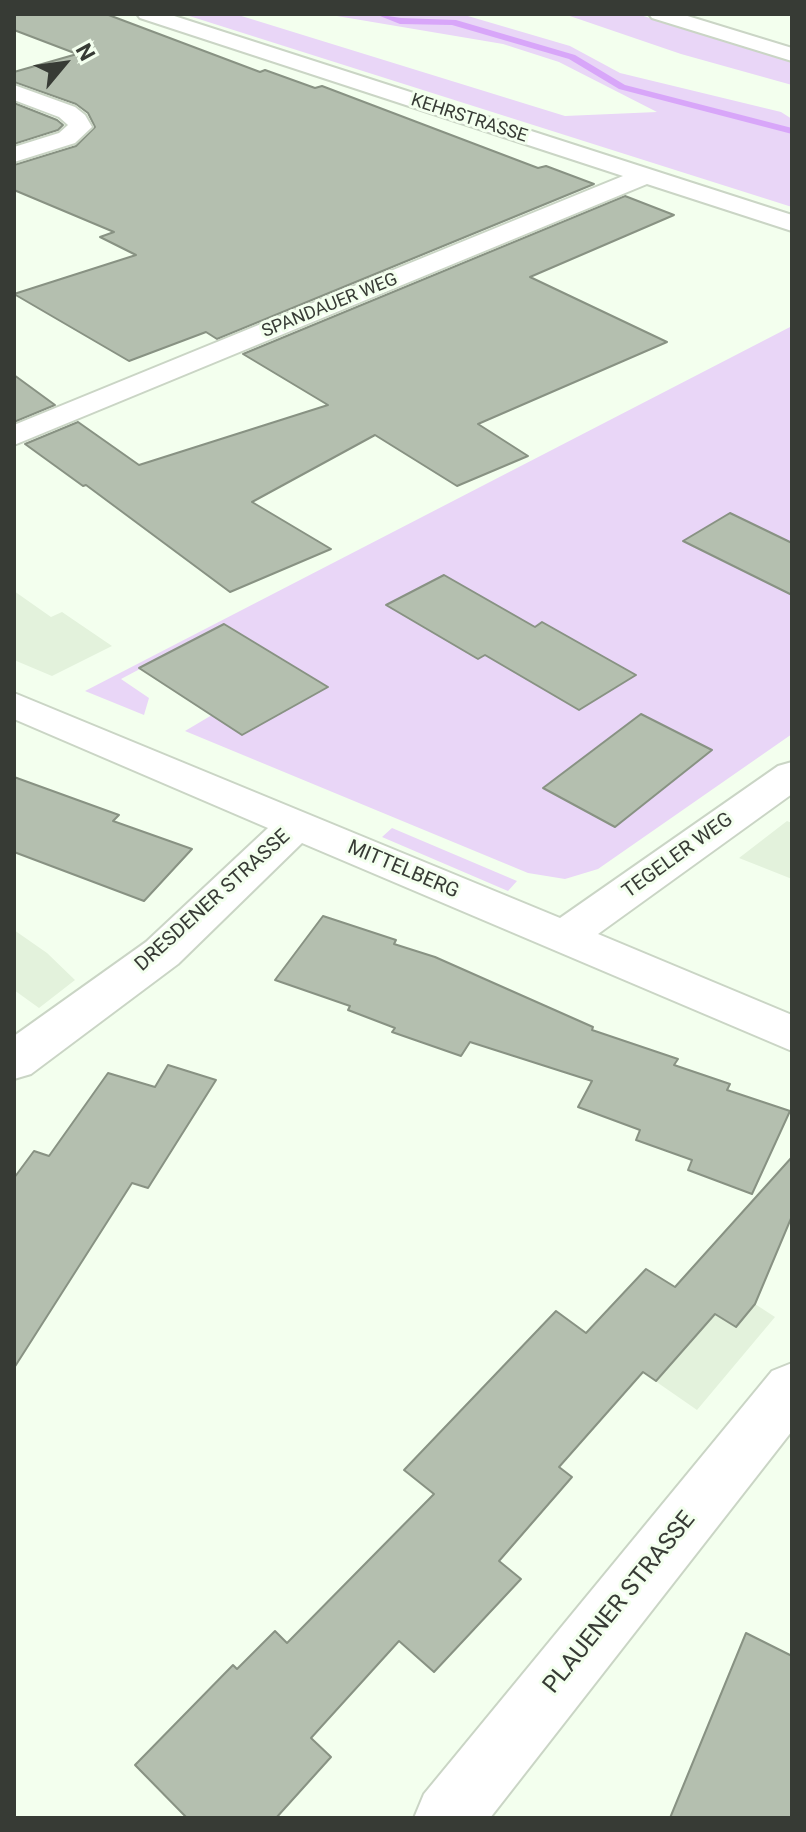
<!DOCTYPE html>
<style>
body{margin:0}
#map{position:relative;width:806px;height:1832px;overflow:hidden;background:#f3ffee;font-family:Roboto,sans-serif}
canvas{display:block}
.frame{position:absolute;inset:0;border:16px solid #373b35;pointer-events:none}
.north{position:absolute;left:24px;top:24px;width:80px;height:80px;-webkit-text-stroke:6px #f3ffee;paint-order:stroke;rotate:61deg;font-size:22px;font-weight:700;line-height:32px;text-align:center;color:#373b35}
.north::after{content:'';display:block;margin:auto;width:28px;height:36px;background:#373b35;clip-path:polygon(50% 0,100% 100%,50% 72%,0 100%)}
</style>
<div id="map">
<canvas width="806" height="1832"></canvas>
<div class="frame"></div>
<div class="north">N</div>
</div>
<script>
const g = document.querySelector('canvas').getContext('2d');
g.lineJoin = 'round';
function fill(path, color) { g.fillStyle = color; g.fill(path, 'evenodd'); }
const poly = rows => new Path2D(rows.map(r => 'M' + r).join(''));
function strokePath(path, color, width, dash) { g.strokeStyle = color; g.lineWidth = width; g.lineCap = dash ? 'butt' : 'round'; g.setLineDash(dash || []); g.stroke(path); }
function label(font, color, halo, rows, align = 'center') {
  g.font = font + ' Roboto,sans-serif'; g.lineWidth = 6; g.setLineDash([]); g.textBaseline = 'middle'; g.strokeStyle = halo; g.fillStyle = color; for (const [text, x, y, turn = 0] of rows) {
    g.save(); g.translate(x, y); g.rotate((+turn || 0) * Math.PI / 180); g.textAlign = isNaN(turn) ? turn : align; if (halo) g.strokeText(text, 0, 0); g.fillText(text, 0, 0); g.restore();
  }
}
fill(poly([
 [14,591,51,617,62,612,112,646,52,676,14,660],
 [787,821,792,823,792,879,739,858],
 [14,930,47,953,75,980,39,1008,14,990],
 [695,1265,775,1317,697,1410,586,1333,675,1287]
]), '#e3f2dc');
fill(poly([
 [183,14,235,14,565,116,657,112,559,62,503,44,325,14,461,14,570,46,620,73,781,112,792,119,792,207],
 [564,14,637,14,792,62,792,85,681,54],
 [792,326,792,734,598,869,565,879,528,873,185,731,212,715,242,735,327,686,225,624,121,679,149,698,144,715,85,691],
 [392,828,517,881,508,891,382,837]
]), '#e9d6f7');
fill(poly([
 [375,14,401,18,456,20,575,55,625,85,792,128,792,134,619,89,569,59,452,25,400,24,375,14]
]), '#d8a6f9');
const building = poly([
 [14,14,106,14,260,72,265,70,315,88,322,86,538,168,546,166,594,184,217,339,206,332,129,361,14,294,136,255,100,237,114,232,14,190,14,165,76,146,95,127,88,113,76,104,14,82,14,72,77,54,14,30,14,14],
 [14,103,57,120,63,125,58,130,14,144,14,103],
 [625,196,674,215,530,277,667,342,478,424,528,456,457,486,375,435,252,502,331,549,230,592,86,485,83,486,25,444,78,422,139,465,328,405,243,354,625,196],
 [14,375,55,405,14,422,14,375],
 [730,513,792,543,792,595,683,541,730,513],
 [444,575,535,627,542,622,636,675,579,710,485,655,478,659,386,605,444,575],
 [224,624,328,687,242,735,139,668,224,624],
 [641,714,712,750,615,827,543,788,641,714],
 [14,777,119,815,113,821,192,849,144,901,14,852,14,777],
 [323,916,396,940,394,944,435,957,593,1027,592,1030,678,1059,674,1065,730,1084,727,1090,790,1111,752,1194,688,1170,692,1160,636,1140,640,1130,578,1107,592,1081,470,1042,461,1056,392,1032,395,1028,348,1010,350,1006,275,980,323,916],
 [168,1065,216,1080,148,1188,132,1183,14,1368,14,1178,34,1151,49,1156,108,1073,155,1087,168,1065],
 [792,1157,792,1216,755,1304,736,1327,715,1314,656,1381,643,1372,559,1467,572,1477,499,1561,521,1579,434,1672,399,1641,311,1738,331,1757,276,1818,187,1818,135,1765,233,1665,237,1669,275,1631,287,1643,434,1494,404,1470,556,1311,586,1333,646,1269,675,1287,792,1157],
 [746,1633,792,1656,792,1818,670,1818,746,1633]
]);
fill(building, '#b4bfaf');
strokePath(building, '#889283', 2);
const minor = poly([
 [137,14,168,14,792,215,792,231,647,184,14,445,14,425,623,176,140,18,137,14],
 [649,14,681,14,792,48,792,61,652,18,649,14],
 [14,85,75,107,85,115,92,127,75,143,14,162,14,147,59,133,68,125,59,117,14,100,14,85],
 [14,693,560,918,778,766,792,762,792,794,598,934,792,1015,792,1051,302,843,178,964,31,1074,14,1079,14,1036,146,942,268,828,14,719,14,693],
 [792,1363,792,1431,490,1818,414,1818,424,1794,772,1371,792,1363]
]);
strokePath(minor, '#cad5c5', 4);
fill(minor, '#fff');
label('18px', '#373b35', '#f3ffee', [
 ["KEHRSTRASSE",469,119,18],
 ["SPANDAUER WEG",330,306,-22]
]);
label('20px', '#373b35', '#f3ffee', [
 ["TEGELER WEG",678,856,-36],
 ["MITTELBERG",403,870,23],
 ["DRESDENER STRASSE",213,901,-42]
]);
label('24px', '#373b35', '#f3ffee', [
 ["PLAUENER STRASSE",620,1603,-51]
]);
</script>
